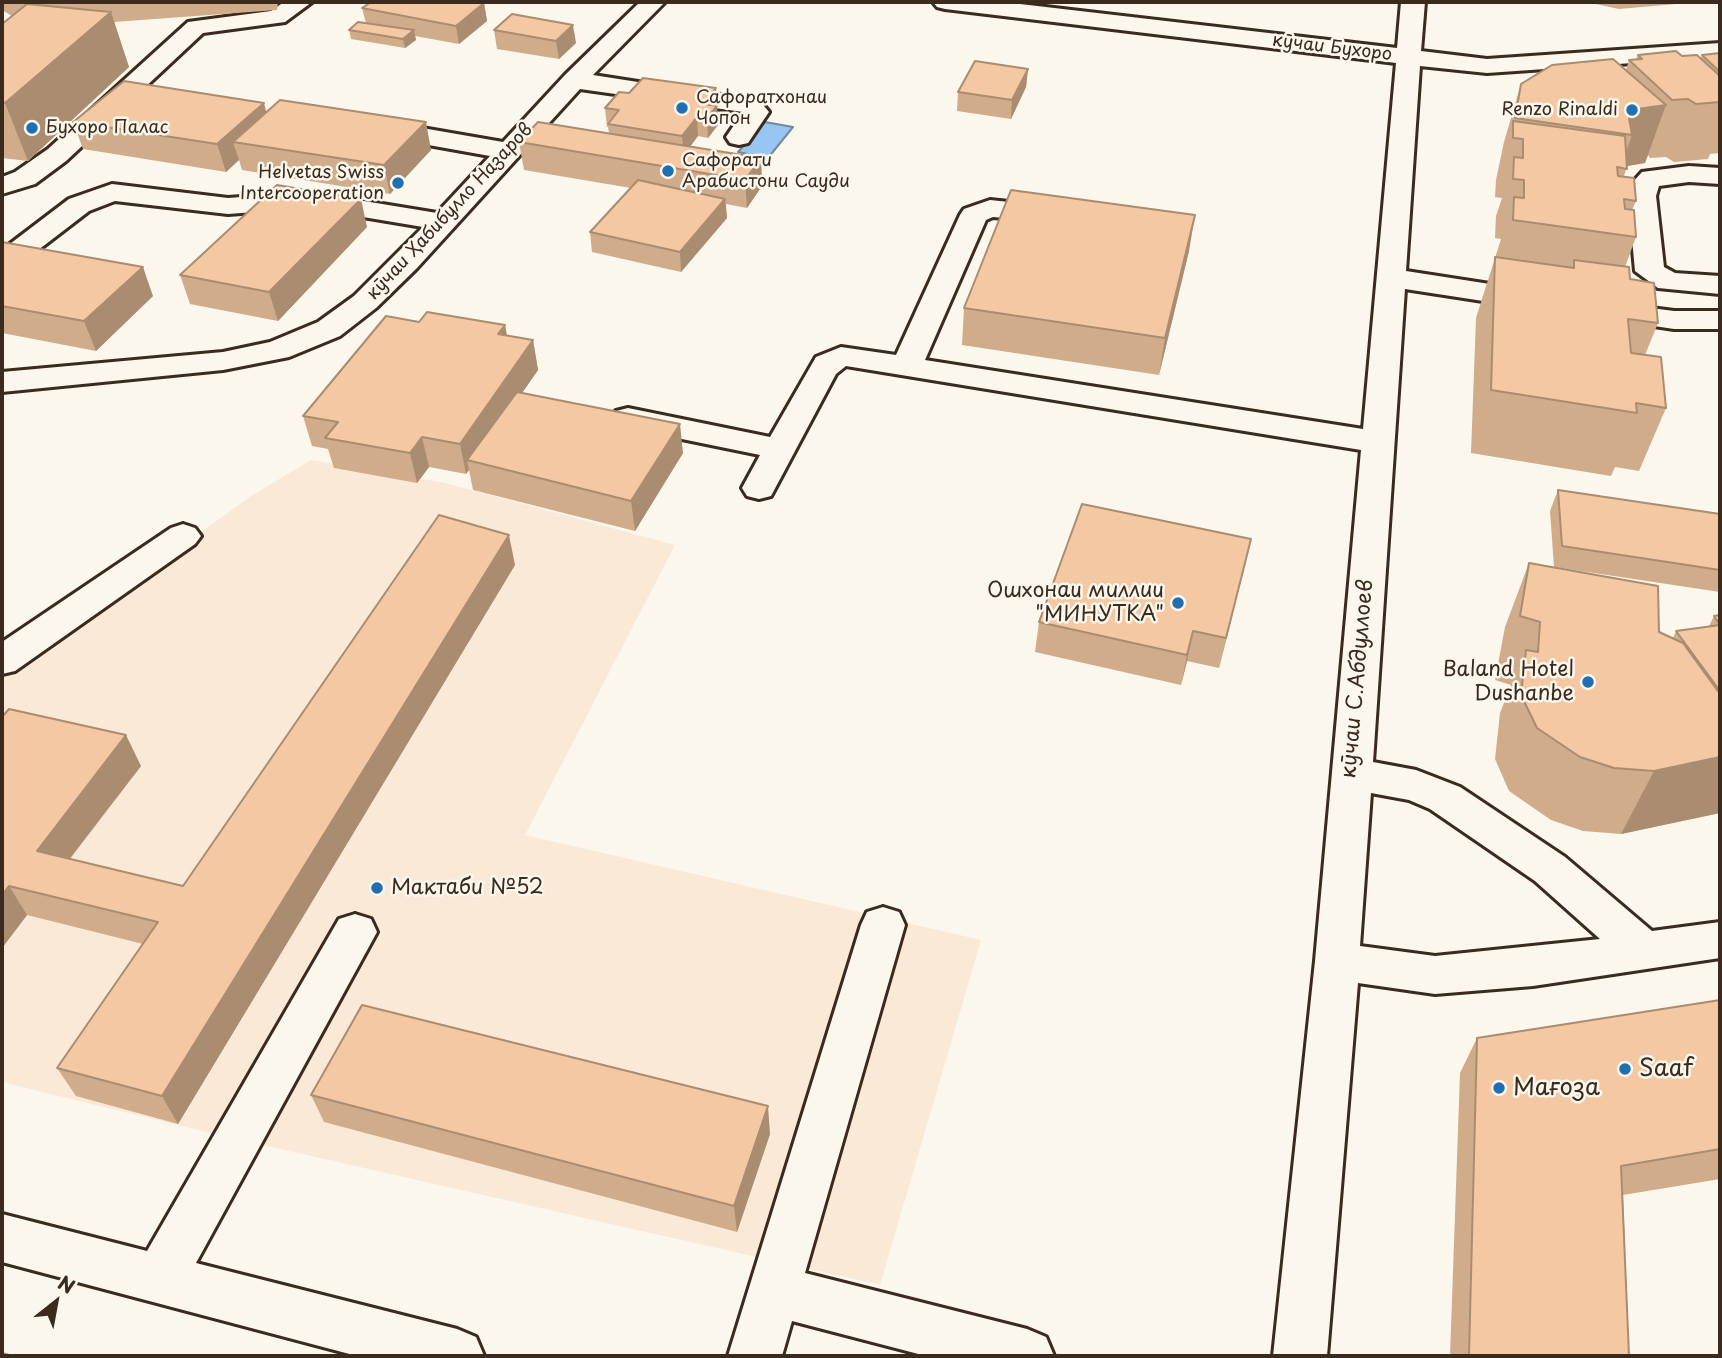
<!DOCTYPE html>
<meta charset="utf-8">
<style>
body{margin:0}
#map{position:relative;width:1722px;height:1358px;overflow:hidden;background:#fbf7ec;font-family:"Playpen Sans",sans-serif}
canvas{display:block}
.frame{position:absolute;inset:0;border:4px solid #3b2a1e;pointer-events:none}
.north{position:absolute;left:21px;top:1267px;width:70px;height:70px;-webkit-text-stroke:5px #fbf7ec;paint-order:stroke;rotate:31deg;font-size:19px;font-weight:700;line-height:28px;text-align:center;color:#3b2a1e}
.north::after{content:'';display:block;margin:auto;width:24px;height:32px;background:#3b2a1e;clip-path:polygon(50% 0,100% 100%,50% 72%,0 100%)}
</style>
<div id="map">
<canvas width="1722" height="1358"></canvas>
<div class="frame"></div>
<div class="north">N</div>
</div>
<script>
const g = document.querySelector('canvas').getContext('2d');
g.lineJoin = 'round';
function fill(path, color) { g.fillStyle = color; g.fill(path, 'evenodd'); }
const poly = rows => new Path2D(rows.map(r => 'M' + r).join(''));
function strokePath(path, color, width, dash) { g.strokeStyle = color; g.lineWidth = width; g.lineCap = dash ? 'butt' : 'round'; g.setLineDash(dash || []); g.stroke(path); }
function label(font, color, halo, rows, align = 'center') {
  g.font = font + ' "Playpen Sans",sans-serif'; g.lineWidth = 5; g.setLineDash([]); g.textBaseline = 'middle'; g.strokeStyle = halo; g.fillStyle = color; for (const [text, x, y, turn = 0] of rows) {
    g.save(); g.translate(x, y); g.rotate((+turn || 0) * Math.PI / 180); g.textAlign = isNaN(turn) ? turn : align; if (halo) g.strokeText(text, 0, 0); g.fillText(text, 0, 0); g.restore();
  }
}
fill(poly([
 [311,460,445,483,675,545,525,835,981,940,880,1285,210,1133,2,1082,2,677,251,496]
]), '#f9e9d6');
const water = poly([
 [765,122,793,127,768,158,738,152,765,122]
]);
fill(water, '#99c5f3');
strokePath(water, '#73879e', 2);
const minor = poly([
 [284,2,312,2,285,22,203,33,66,161,35,184,2,194,2,177,15,172,48,149,188,22,271,11,284,2],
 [640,2,665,2,593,75,760,101,769,112,748,143,739,145,730,143,726,137,743,112,580,89,417,268,376,308,340,336,289,357,223,370,2,392,2,372,223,352,270,342,318,322,354,296,423,227,309,208,228,214,115,201,89,211,20,264,2,265,2,250,69,199,112,184,228,198,309,192,437,213,490,156,367,134,363,128,367,122,376,120,503,142,565,75,640,2],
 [933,2,1003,2,1397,48,1401,2,1425,2,1421,51,1487,59,1720,43,1720,57,1487,73,1420,66,1406,271,1535,291,1546,294,1550,300,1546,306,1535,309,1405,289,1373,762,1416,770,1460,787,1565,857,1652,931,1720,922,1720,958,1533,986,1435,994,1358,983,1327,1356,1273,1356,1315,961,1361,450,846,366,836,374,771,496,759,499,747,496,742,488,760,455,628,428,616,425,612,418,616,411,628,408,770,437,816,357,841,347,896,355,960,215,964,209,990,200,1057,207,1067,209,1071,215,1067,221,1057,223,993,217,986,220,925,360,1363,429,1396,63,945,9,937,7,933,2],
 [1371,793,1409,800,1430,809,1535,881,1600,939,1435,956,1360,946,1371,793],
 [1689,166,1720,168,1720,184,1689,182,1659,186,1656,196,1664,267,1675,273,1720,276,1720,294,1658,288,1635,271,1628,196,1632,183,1642,172,1689,166],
 [1605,302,1674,311,1720,311,1720,329,1674,329,1594,317,1590,311,1594,305,1605,302],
 [183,524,195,528,201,536,195,544,15,671,2,674,2,642,171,528,183,524],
 [883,907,899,912,905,925,805,1273,1027,1329,1046,1337,1054,1356,926,1356,792,1321,782,1356,728,1356,861,925,867,912,883,907],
 [355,914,371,919,377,932,196,1263,457,1329,476,1337,484,1356,357,1356,2,1262,2,1214,147,1251,339,919,355,914]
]);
strokePath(minor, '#3b2a1e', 6);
fill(minor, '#fbf7ec');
fill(poly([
 [2,2,278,2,277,10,114,22,129,67,28,161,2,158,2,24,12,16,2,10],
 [1586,2,1699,2,1619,9],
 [484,3,487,21,459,44,415,36,416,40,405,48,351,39,349,30,366,23,362,8],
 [494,30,576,43,559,59,497,49],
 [1720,53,1720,153,1719,152,1719,153,1710,154,1708,159,1674,162,1666,157,1650,158,1648,155,1645,163,1627,166,1624,176,1636,201,1632,210,1636,237,1625,267,1630,279,1658,323,1645,355,1666,408,1639,471,1615,467,1611,476,1471,453,1476,318,1501,239,1495,238,1496,216,1502,198,1495,197,1496,180,1504,142,1521,84,1626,70,1629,60,1636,59,1638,55,1682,56,1701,58,1702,55],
 [1028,69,1026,87,1011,119,957,111,958,92],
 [716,88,718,125,708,138,698,136,690,146,761,158,762,186,747,208,726,204,727,218,681,272,592,252,590,232,631,188,524,170,519,142,609,133,608,127,607,127,605,108,629,93],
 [266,112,431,150,390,194,242,170,239,160,226,172,83,149,73,122],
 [367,227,278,321,190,304,180,275],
 [2,242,153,296,96,351,2,333],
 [1189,251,1159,375,962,345,964,308],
 [419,322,505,325,507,336,533,340,538,370,522,393,683,453,635,531,473,490,469,470,466,474,429,467,417,483,334,468,328,449,312,446,303,416],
 [1558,490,1720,514,1720,592,1554,567,1550,511],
 [1251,539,1219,668,1187,661,1181,685,1035,652,1039,622],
 [1529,563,1673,638,1676,631,1709,626,1714,616,1720,615,1720,813,1621,834,1583,831,1551,820,1509,791,1495,759,1500,713,1511,685,1495,680,1505,627],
 [515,565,178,1124,76,1096,57,1068,143,944,27,915,2,948,2,717,141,766,70,859,183,886],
 [1720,1000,1720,1179,1623,1195,1629,1356,1450,1356,1460,1073,1477,1038],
 [311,1095,770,1134,737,1232,324,1122]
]), '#d1ac8b');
fill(poly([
 [484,3,487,21,459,44,456,26],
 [111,12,129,67,28,161,5,103],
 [573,25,576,43,559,59,556,41],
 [414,30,416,40,405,48,403,39],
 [1028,69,1026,87,1011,119,1012,100],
 [716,88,718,125,708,138,707,118,704,104],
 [264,103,271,131,233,142,239,160,226,172,217,144],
 [1666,105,1645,163,1621,167,1632,135,1629,118,1637,109],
 [697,117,698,136,684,155,682,136],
 [426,122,431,150,390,194,384,165],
 [761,158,762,186,747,208,745,180],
 [361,199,367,227,278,321,269,292],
 [725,199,727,218,681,272,680,252],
 [1195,215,1189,251,1159,375,1165,338],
 [143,267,153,296,96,351,84,321],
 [505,325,510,355,498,334],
 [533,340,538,370,474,462,467,460,469,470,466,474,460,444],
 [680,424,683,453,635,531,631,501],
 [422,437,429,467,417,483,410,453],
 [509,535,515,565,178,1124,162,1096],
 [1251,539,1244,569,1219,668,1226,638],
 [1193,631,1187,661,1181,685,1187,655],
 [126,735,141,766,53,880,37,851],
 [1720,757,1720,813,1621,834,1654,771],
 [9,886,27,915,2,948,2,895],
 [768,1106,770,1134,737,1232,734,1206]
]), '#aa8c71');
const building = poly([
 [371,2,480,2,484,3,456,26,362,8,371,2],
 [27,4,111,12,5,103,2,102,2,24,27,4],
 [512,14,573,25,556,41,494,30,512,14],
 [358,22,414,30,403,39,349,30,358,22],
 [1676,51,1682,56,1697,55,1720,76,1720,102,1696,104,1688,99,1672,100,1629,60,1642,59,1638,55,1676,51],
 [1720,53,1720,72,1702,55,1720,53],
 [1613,59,1666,105,1637,109,1629,118,1632,135,1515,118,1521,84,1552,65,1613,59],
 [975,61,1028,69,1012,100,958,92,975,61],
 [643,78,716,88,704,104,717,106,707,118,697,117,682,136,608,124,619,110,605,108,619,92,629,93,643,78],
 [124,81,264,103,217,144,73,122,124,81],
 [280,100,426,122,384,165,233,142,280,100],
 [1513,121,1625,136,1627,169,1617,167,1618,176,1634,178,1636,201,1624,199,1625,209,1634,210,1636,237,1513,220,1514,197,1524,198,1524,180,1513,179,1514,157,1523,158,1523,139,1513,138,1513,121],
 [538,122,761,158,745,180,519,142,538,122],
 [638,180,725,199,680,252,590,232,638,180],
 [277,185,361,199,269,292,180,275,277,185],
 [1011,190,1195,215,1165,338,964,308,1011,190],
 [2,242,143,267,84,321,2,306,2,242],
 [1495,257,1574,268,1574,260,1629,267,1630,279,1654,283,1658,323,1628,319,1631,353,1661,357,1666,408,1636,403,1637,413,1491,390,1495,257],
 [427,312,505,325,498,334,533,340,460,444,422,437,410,453,325,438,338,422,303,416,386,316,419,322,427,312],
 [517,392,680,424,631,501,467,460,517,392],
 [1558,490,1720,514,1720,570,1562,546,1558,490],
 [1082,504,1251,539,1226,638,1193,631,1187,655,1039,622,1082,504],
 [439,515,509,535,162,1096,57,1068,158,922,9,886,2,895,2,717,9,709,126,735,37,851,183,886,439,515],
 [1529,563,1658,586,1659,632,1683,643,1720,694,1720,757,1654,771,1614,768,1580,757,1537,728,1521,695,1526,650,1538,652,1540,622,1520,616,1529,563],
 [1720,615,1720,625,1714,616,1720,615],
 [1720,625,1720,691,1676,631,1720,625],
 [1720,1000,1720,1149,1621,1166,1629,1356,1469,1356,1477,1038,1720,1000],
 [362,1005,768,1106,734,1206,311,1095,362,1005],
 [2,1353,13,1356,2,1356,2,1353]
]);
fill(building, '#f3c8a2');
strokePath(building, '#aa8c71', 2);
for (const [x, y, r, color] of [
 [682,108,7,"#1f6fb2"],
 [1632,110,7,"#1f6fb2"],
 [32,128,7,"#1f6fb2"],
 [668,171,7,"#1f6fb2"],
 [398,183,7,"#1f6fb2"],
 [1178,603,7,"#1f6fb2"],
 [1588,682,7,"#1f6fb2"],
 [377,888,7,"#1f6fb2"],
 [1625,1069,7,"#1f6fb2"],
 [1499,1088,7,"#1f6fb2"]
]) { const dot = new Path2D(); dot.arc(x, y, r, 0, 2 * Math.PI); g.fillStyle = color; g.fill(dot); strokePath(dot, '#fbf7ec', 2.5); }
label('18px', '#3b2a1e', '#fbf7ec', [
 ["кӯчаи Бухоро",1332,48,7],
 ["кӯчаи Ҳабибулло Назаров",450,212,-47]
]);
label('18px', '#3b2a1e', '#fbf7ec', [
 ["Сафоратхонаи",696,98],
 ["Чопон",696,119],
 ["Renzo Rinaldi",1618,110,"right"],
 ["Бухоро Палас",46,128],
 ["Сафорати",682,161],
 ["Арабистони Сауди",682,182],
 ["Helvetas Swiss",384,173,"right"],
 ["Intercooperation",384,194,"right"]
], 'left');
label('21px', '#3b2a1e', '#fbf7ec', [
 ["Ошхонаи миллии",1164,591],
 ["\"МИНУТКА\"",1164,615],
 ["Baland Hotel",1574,670],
 ["Dushanbe",1574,694],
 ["Мактаби №52",391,888,"left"]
], 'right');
label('21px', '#3b2a1e', '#fbf7ec', [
 ["кӯчаи С.Абдуллоев",1358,679,-85]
]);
label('24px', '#3b2a1e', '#fbf7ec', [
 ["Saaf",1639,1069],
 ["Мағоза",1513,1088]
], 'left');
</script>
